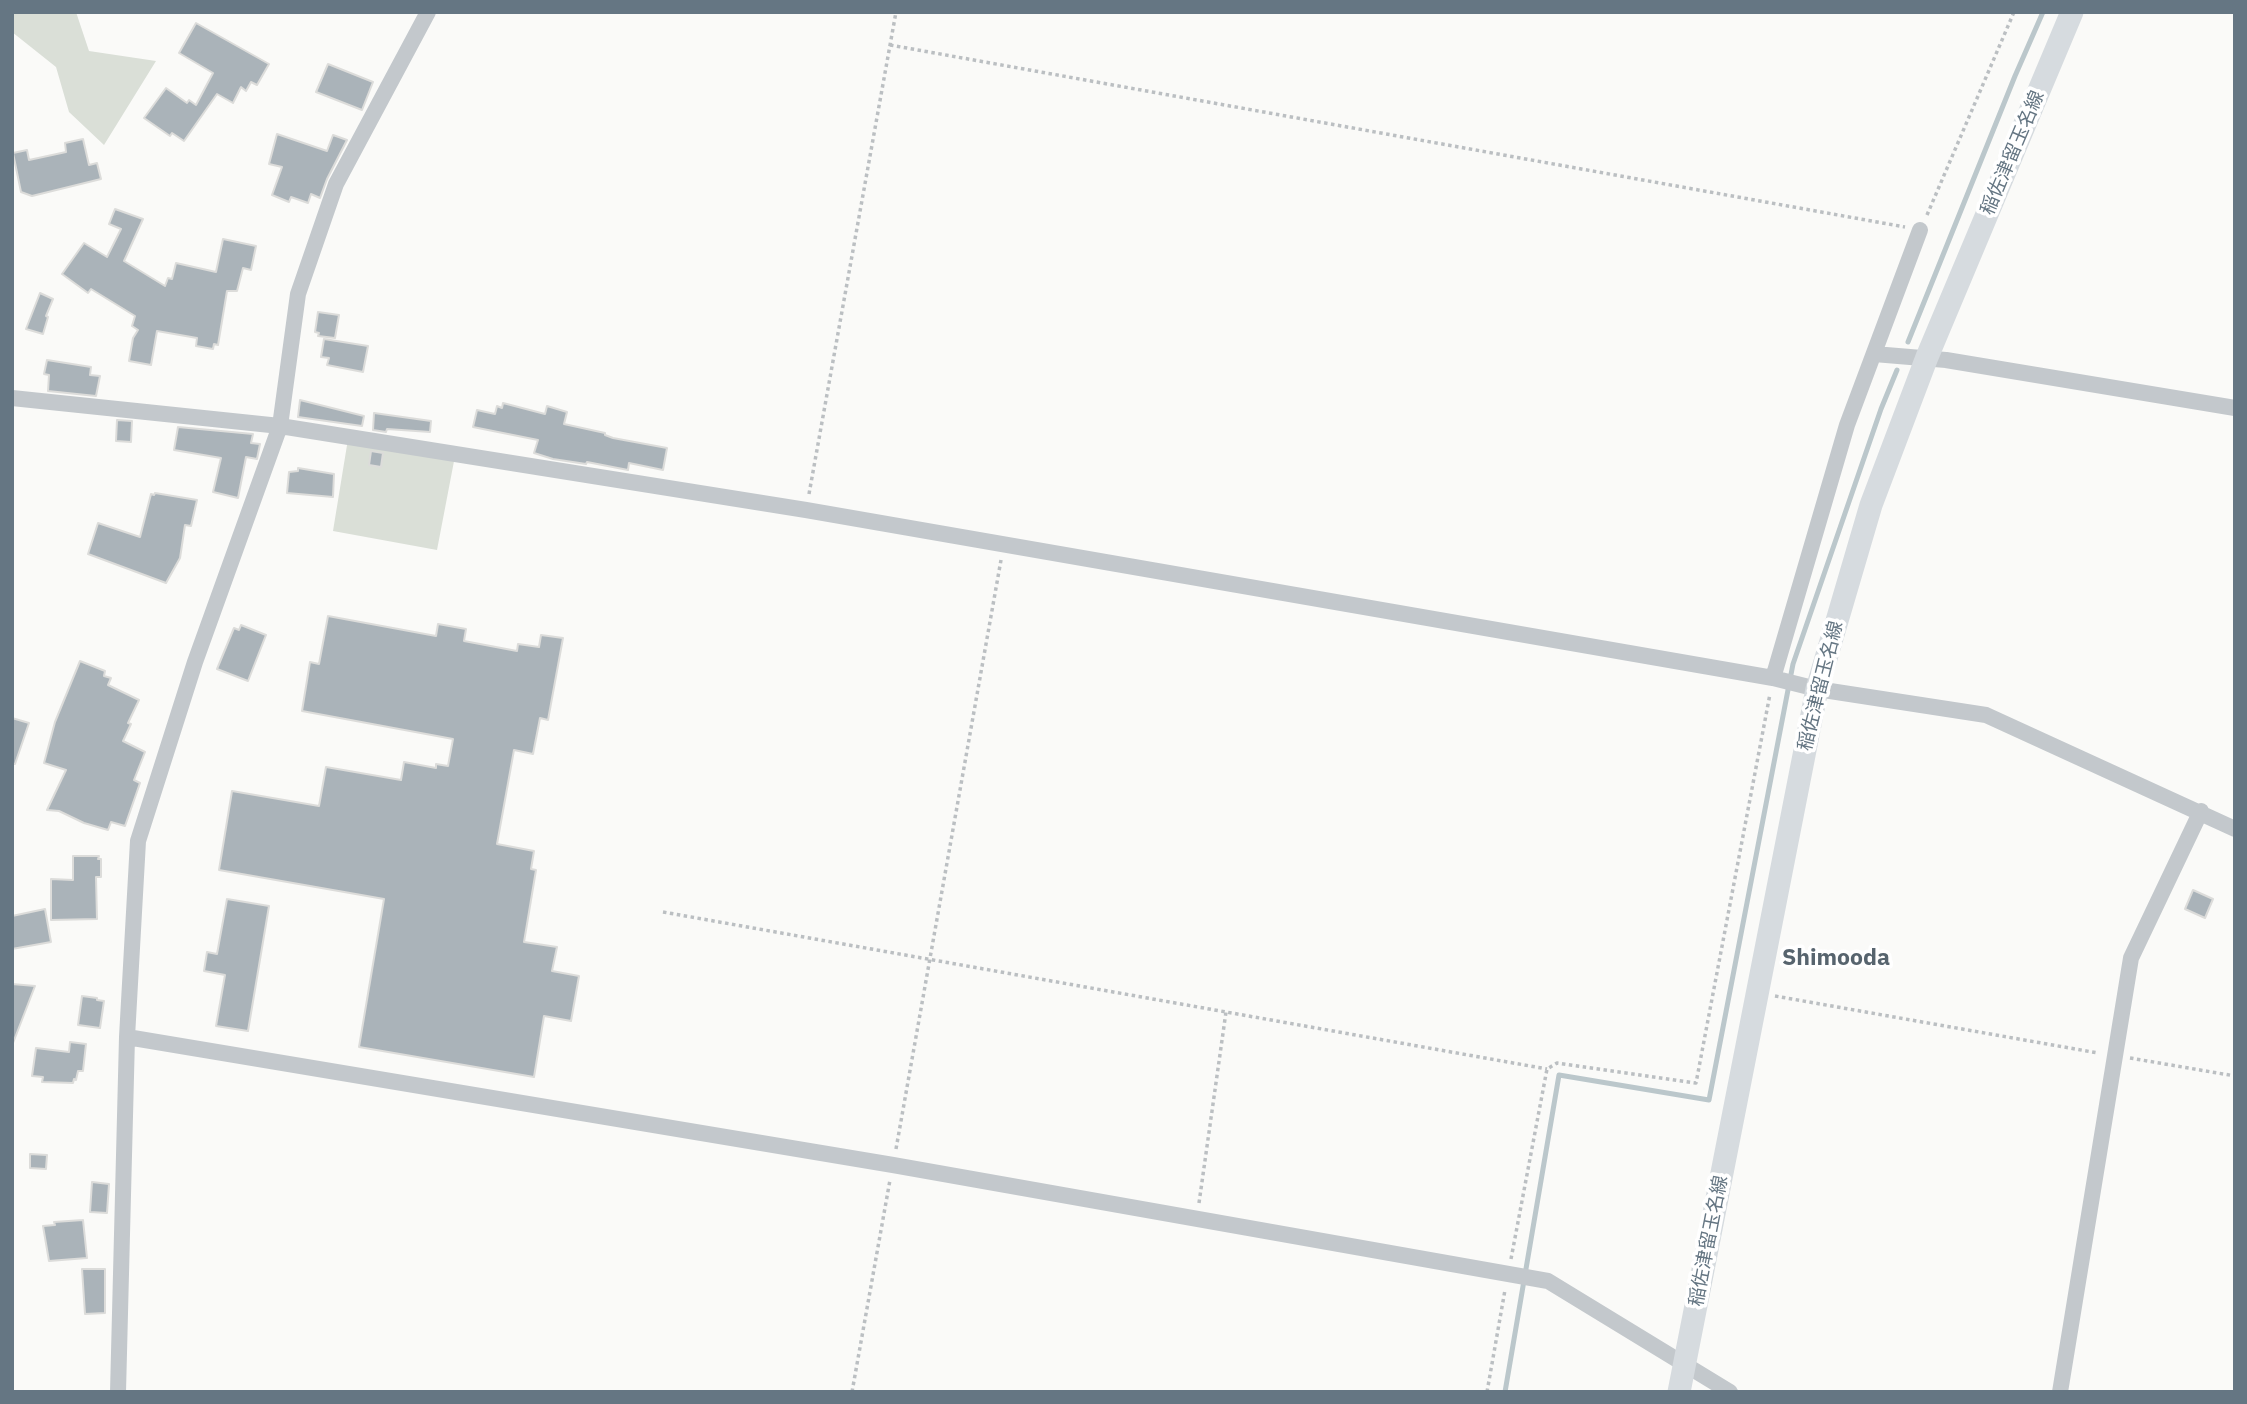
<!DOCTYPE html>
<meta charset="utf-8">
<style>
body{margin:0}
#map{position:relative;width:2247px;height:1404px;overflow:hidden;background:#fafaf8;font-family:"IBM Plex Sans",sans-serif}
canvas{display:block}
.frame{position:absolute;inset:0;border:14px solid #657683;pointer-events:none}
</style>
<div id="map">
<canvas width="2247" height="1404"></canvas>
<div class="frame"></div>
</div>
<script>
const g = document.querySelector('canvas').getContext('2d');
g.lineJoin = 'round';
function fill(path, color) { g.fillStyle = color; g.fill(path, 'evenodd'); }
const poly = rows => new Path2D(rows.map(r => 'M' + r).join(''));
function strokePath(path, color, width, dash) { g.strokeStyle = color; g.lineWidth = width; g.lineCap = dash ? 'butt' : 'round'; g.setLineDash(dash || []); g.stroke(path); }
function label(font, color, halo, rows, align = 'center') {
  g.font = font + ' "IBM Plex Sans","Noto Sans JP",sans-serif'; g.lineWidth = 7; g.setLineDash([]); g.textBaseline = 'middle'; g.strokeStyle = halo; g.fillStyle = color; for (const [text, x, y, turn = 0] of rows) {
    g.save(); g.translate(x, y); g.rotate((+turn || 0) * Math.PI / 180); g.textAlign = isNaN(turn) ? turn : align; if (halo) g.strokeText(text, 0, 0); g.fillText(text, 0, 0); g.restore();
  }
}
fill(poly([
 [12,12,76,12,89,51,156,61,104,145,69,112,56,67,12,32],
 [348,439,455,456,437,550,333,531]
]), '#dadfd7');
strokePath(poly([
 [1908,342,2015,76,2043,12],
 [1505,1392,1559,1075,1709,1100,1793,664,1881,409,1897,370]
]), '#bbc7cb', 5);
const building = poly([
 [196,23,269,64,257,85,251,82,246,91,241,87,233,103,217,94,184,141,172,133,170,136,144,118,166,88,187,103,189,100,196,105,213,73,179,53,196,23],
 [328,64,373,82,362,110,316,92,328,64],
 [277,134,327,151,333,135,347,140,327,179,320,198,311,194,308,203,291,197,289,202,272,195,282,167,269,164,277,134],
 [83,139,89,165,97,163,101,179,32,196,21,192,13,153,27,150,29,160,66,152,65,143,83,139],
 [115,209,143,219,124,261,165,286,168,278,172,279,176,263,216,272,223,239,256,246,251,270,243,268,237,291,227,291,218,345,214,344,213,349,196,346,197,338,157,331,151,365,129,361,133,338,138,330,132,326,135,316,91,289,88,293,62,274,84,243,107,257,121,229,109,224,115,209],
 [40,293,53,299,46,316,48,317,43,334,26,329,40,293],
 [318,312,339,315,335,338,318,336,319,333,315,332,318,312],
 [324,339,368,346,363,372,327,365,329,358,321,357,324,339],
 [47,360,91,367,90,375,100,376,96,396,48,391,49,375,44,374,47,360],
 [300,400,364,416,362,426,298,417,300,400],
 [503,403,545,414,547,406,567,412,564,424,605,433,605,435,613,438,667,448,663,470,629,463,628,470,587,462,586,464,553,459,534,453,538,440,473,427,477,410,495,414,497,406,502,408,503,403],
 [374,413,431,421,430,432,387,429,386,432,373,430,374,413],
 [117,420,132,421,131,442,116,441,117,420],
 [178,427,253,434,251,443,260,444,257,459,246,457,238,498,213,492,221,458,174,450,178,427],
 [371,451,383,453,381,467,369,465,371,451],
 [298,468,334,474,333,497,287,493,289,472,298,471,298,468],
 [155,493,197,500,191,526,185,525,180,558,166,583,88,554,98,523,140,537,151,494,154,495,155,493],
 [328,616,436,636,438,624,466,629,464,641,517,651,518,644,539,647,541,635,563,638,548,720,540,718,533,754,514,750,497,844,534,851,531,869,536,870,524,942,557,947,552,971,579,976,571,1021,544,1016,534,1077,359,1047,384,899,219,870,232,791,319,806,326,767,401,780,404,762,436,768,436,764,448,766,453,739,302,711,310,662,319,664,328,616],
 [241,625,266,635,248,681,217,669,234,628,239,630,241,625],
 [80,661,105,671,104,676,111,678,108,685,139,700,128,723,131,724,123,741,145,752,134,780,140,783,125,826,111,822,108,830,84,823,59,811,47,810,66,770,44,763,55,722,80,661],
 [12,718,29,723,15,764,12,764,12,718],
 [73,856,99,856,98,859,101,859,101,877,96,877,97,919,51,920,51,879,73,880,73,856],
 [2193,890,2213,899,2205,918,2185,909,2193,890],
 [227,899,269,906,248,1031,216,1026,225,975,204,971,207,952,217,954,227,899],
 [45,909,51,942,12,949,12,916,45,909],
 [12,984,35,986,13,1043,12,1043,12,984],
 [82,996,97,998,97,1000,104,1001,100,1028,78,1025,82,996],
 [70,1042,86,1044,83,1071,78,1071,76,1080,74,1079,73,1083,42,1082,43,1077,32,1076,36,1048,69,1052,70,1042],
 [30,1154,47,1155,46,1169,30,1168,30,1154],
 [92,1182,109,1184,107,1213,90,1212,92,1182],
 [83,1220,87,1258,49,1261,43,1226,55,1225,54,1222,83,1220],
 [82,1269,105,1269,105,1313,85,1314,82,1269]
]);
fill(building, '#aab3b9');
strokePath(building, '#dcdcda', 2);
strokePath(poly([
 [890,45,1905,227],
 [1927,215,2014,12],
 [809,494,896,12],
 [663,912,1547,1069],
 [1775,996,2098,1053],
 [2130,1058,2235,1076],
 [896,1149,1001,560],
 [1199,1203,1226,1012],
 [1511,1259,1547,1069,1557,1063,1696,1083,1770,694],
 [852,1392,890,1180],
 [1487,1392,1505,1290]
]), '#bbbfc2', 3.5, [3.5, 3.5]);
strokePath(poly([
 [1874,354,1946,360,2235,408],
 [12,398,280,426,806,510,1773,678,1817,689,1986,715,2235,829],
 [1773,678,1847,425,1920,230],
 [127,1037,893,1165,1548,1281,1730,1392],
 [118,1392,127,1037,138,841,195,662,280,426,298,294,336,184,428,12],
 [2060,1392,2131,958,2201,811]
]), '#c3c8cc', 16);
strokePath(poly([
 [1679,1392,1817,689,1871,505,1927,357,2072,12]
]), '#d6dbdf', 23);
label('19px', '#657683', '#fff', [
 ["稲佐津留玉名線",2013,153,-67],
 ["稲佐津留玉名線",1821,686,-76],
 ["稲佐津留玉名線",1709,1241,-79]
]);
label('bold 23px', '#57646e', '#fff', [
 ["Shimooda",1836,958]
]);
</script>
